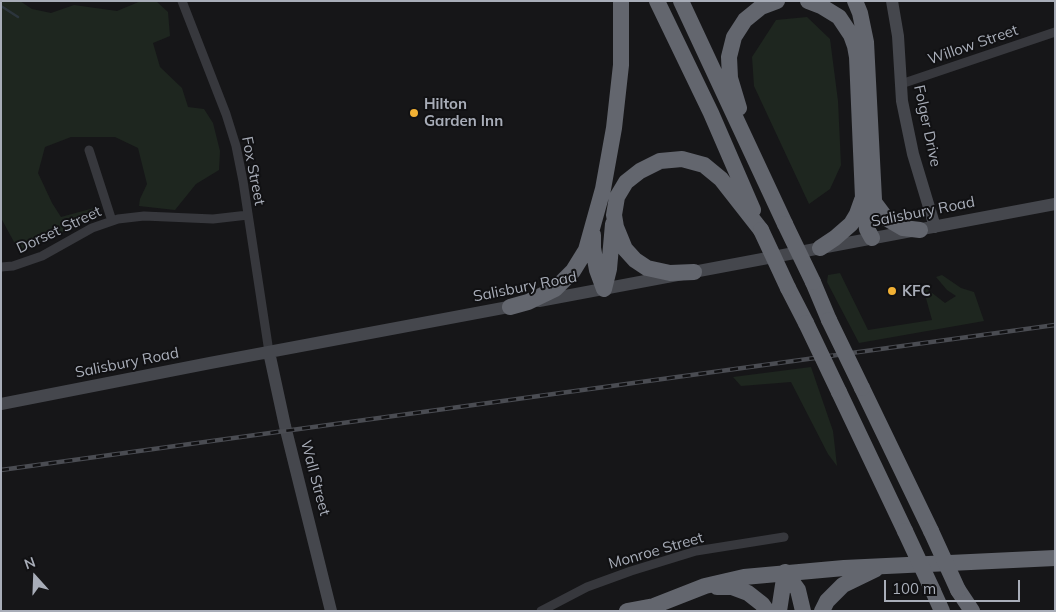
<!DOCTYPE html>
<style>
body{margin:0}
#map{position:relative;width:1056px;height:612px;overflow:hidden;background:#161618;font-family:Mulish,sans-serif}
canvas{display:block}
.frame{position:absolute;inset:0;border:2px solid #a8adb8;pointer-events:none}
.north{position:absolute;left:10px;top:552px;width:50px;height:50px;-webkit-text-stroke:4px #111113;paint-order:stroke;rotate:340deg;font-size:14px;font-weight:700;line-height:20px;text-align:center;color:#a8adb8}
.north::after{content:'';display:block;margin:auto;width:18px;height:22px;background:#a8adb8;clip-path:polygon(50% 0,100% 100%,50% 72%,0 100%)}
.scale{position:absolute;left:884px;top:580px;width:136px;height:22px;box-sizing:border-box;border:2px solid #a8adb8;border-top:0;padding-left:6px;font-size:15px;line-height:18px;white-space:nowrap;color:#a8adb8;-webkit-text-stroke:4px #111113;paint-order:stroke}
</style>
<div id="map">
<canvas width="1056" height="612"></canvas>
<div class="frame"></div>
<div class="north">N</div>
<div class="scale">100 m</div>
</div>
<script>
const g = document.querySelector('canvas').getContext('2d');
g.lineJoin = 'round';
function fill(path, color) { g.fillStyle = color; g.fill(path, 'evenodd'); }
const poly = rows => new Path2D(rows.map(r => 'M' + r).join(''));
function strokePath(path, color, width, dash) { g.strokeStyle = color; g.lineWidth = width; g.lineCap = dash ? 'butt' : 'round'; g.setLineDash(dash || []); g.stroke(path); }
function label(font, color, halo, rows, align = 'center') {
  g.font = font + ' Mulish,sans-serif'; g.lineWidth = 4; g.setLineDash([]); g.textBaseline = 'middle'; g.strokeStyle = halo; g.fillStyle = color; for (const [text, x, y, turn = 0] of rows) {
    g.save(); g.translate(x, y); g.rotate((+turn || 0) * Math.PI / 180); g.textAlign = isNaN(turn) ? turn : align; if (halo) g.strokeText(text, 0, 0); g.fillText(text, 0, 0); g.restore();
  }
}
fill(poly([
 [1,1,20,1,32,9,51,13,74,5,117,11,141,1,156,1,168,12,170,36,153,43,160,67,182,88,188,107,204,109,213,123,220,151,219,170,196,184,175,210,139,206,140,199,147,184,138,148,115,137,71,137,45,147,38,173,52,203,61,217,94,208,97,216,20,253,1,218],
 [807,17,830,39,838,101,841,165,830,189,809,204,754,86,752,57,776,20],
 [840,273,868,330,932,320,924,291,927,289,945,303,956,296,947,290,936,277,942,275,961,288,974,292,984,321,859,343,827,282,828,275],
 [811,367,833,431,837,466,828,454,791,382,741,386,733,377]
]), '#1e261f');
strokePath(poly([
 [1,6,18,17]
]), '#2c353c', 2.5);
strokePath(poly([
 [182,1,226,114,236,146,243,181,269,352],
 [901,84,1055,32],
 [89,150,112,221],
 [1,267,13,266,42,256,92,228,118,219,144,216,213,219,248,215],
 [541,611,587,587,631,571,696,551,784,537]
]), '#37383d', 9);
strokePath(poly([
 [892,1,898,36,902,101,913,154,935,227],
 [539,301,1055,204],
 [269,352,285,426,331,611],
 [1,404,210,363,519,305]
]), '#45474d', 12);
strokePath(poly([
 [657,1,711,113,753,210],
 [681,1,785,224],
 [808,1,821,6,839,17,851,35,855,46,857,57,863,198,867,229,872,238],
 [855,1,860,13,866,42,875,219],
 [739,108,730,78,729,57,734,37,745,20,761,7,777,1],
 [874,202,886,218,903,228,920,230],
 [593,235,593,248,597,270,604,289],
 [820,248,835,238,851,224,857,214,862,200],
 [694,272,670,273,647,268,635,260,625,249,616,227,614,215,617,197,626,182,640,171,660,161,682,159,704,165,721,179,761,230],
 [813,282,829,320],
 [788,288,806,323],
 [604,289,609,269,613,224],
 [510,307,528,302,555,289,573,271,586,250,603,189,614,128,621,65,621,1],
 [862,388,931,531],
 [839,392,905,531],
 [785,572,798,590,803,611],
 [717,587,732,587,748,593,762,604,767,611],
 [958,590,972,611],
 [933,591,942,611],
 [627,611,654,606,705,586,744,577,844,568,1055,558],
 [779,611,785,572],
 [822,611,827,601,843,585,876,569]
]), '#63666e', 16);
const rail = poly([
 [1,470,1055,325]
]);
strokePath(rail, '#4a4c52', 4.5);
strokePath(rail, '#111113', 2.5, [8]);
strokePath(poly([
 [785,224,813,282],
 [761,230,788,288],
 [829,320,862,388],
 [806,323,839,392],
 [905,531,933,591],
 [931,531,958,590]
]), '#63666e', 16);
for (const [x, y, r, color] of [
 [414,113,5,"#f2b134"],
 [892,291,5,"#f2b134"]
]) { const dot = new Path2D(); dot.arc(x, y, r, 0, 2 * Math.PI); g.fillStyle = color; g.fill(dot); strokePath(dot, '#111113', 2); }
label('15px', '#a8adb8', '#111113', [
 ["Willow Street",973,45,-19],
 ["Folger Drive",927,126,78],
 ["Fox Street",253,171,79],
 ["Salisbury Road",923,212,-11],
 ["Dorset Street",59,230,-25],
 ["Salisbury Road",525,287,-11],
 ["Salisbury Road",127,363,-11],
 ["Wall Street",315,478,75],
 ["Monroe Street",656,551,-16]
]);
label('bold 15px', '#a8adb8', '#111113', [
 ["Hilton",424,104],
 ["Garden Inn",424,121],
 ["KFC",902,291]
], 'left');
</script>
